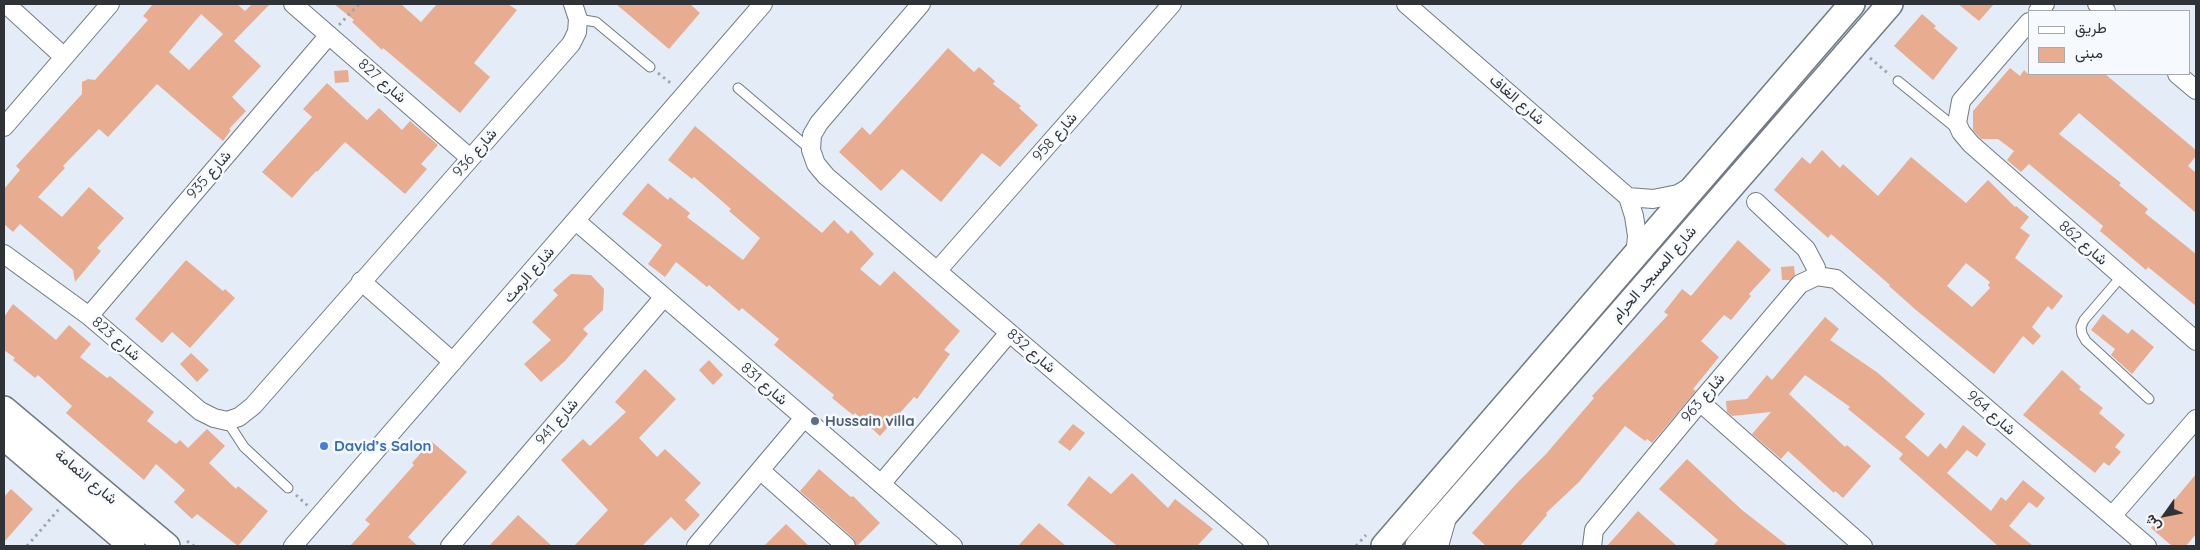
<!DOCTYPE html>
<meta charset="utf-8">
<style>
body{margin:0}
#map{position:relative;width:2200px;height:550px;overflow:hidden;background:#e4edf7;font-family:Quicksand,Vazirmatn,sans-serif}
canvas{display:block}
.frame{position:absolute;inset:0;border:5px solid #2f3337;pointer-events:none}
.legend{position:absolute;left:2028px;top:10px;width:162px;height:65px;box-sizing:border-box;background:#f6fafe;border:1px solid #a6aaae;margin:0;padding:6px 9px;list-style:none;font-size:15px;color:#2f3337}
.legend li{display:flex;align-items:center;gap:10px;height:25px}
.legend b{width:25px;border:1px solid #a6aaae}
.north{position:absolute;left:2140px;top:490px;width:50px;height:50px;-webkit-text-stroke:4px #f6fafe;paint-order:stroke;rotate:237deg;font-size:14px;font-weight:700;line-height:20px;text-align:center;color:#2f3337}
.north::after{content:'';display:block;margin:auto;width:18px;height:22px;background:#2f3337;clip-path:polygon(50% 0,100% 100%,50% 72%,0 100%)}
</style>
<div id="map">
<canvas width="2200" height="550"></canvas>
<div class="frame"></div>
<ul class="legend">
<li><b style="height:6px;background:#fff"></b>طريق</li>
<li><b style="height:14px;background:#e8ac90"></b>مبنى</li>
</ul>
<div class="north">ش</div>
</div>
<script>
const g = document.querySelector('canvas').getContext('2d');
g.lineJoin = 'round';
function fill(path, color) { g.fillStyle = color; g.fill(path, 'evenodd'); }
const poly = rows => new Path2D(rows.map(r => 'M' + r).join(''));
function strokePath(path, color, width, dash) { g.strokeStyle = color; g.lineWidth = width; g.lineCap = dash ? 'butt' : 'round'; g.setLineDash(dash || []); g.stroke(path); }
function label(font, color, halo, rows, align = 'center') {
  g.font = font + ' Quicksand,Vazirmatn,sans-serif'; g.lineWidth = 5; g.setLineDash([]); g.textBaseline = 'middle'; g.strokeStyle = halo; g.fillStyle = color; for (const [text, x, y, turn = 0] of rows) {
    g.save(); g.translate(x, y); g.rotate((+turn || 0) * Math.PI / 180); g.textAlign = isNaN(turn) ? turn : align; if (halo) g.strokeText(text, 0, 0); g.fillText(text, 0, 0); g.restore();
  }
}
fill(poly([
 [153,4,237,4,245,11,252,4,270,4,234,41,261,66,232,97,246,111,229,129,231,130,223,141,157,84,108,137,99,129,63,166,65,168,38,197,62,217,89,187,124,218,97,248,101,251,75,282,73,270,20,224,13,232,4,224,4,189,20,170,16,166,82,94,82,82,88,79,95,80,148,20,143,16],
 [201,14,223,34,189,70,169,52],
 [334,4,401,4,421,22,437,4,508,4,517,10,474,63,490,77,460,113,383,48,382,50,352,22,354,20],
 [616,4,690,4,700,13,669,49],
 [1958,4,1994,4,1979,21],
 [1922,14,1936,26,1934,28,1958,48,1933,80,1894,46],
 [948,48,974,72,979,67,995,81,993,84,1021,106,1019,108,1038,125,1000,167,982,153,941,202,902,169,881,191,839,152,862,127,870,135],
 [2010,68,2020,76,2024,70,2028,74,2105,74,2196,150,2196,156,2188,166,2196,173,2196,213,2079,113,2059,134,2121,183,2119,185,2148,209,2145,213,2196,254,2196,306,2148,267,2146,270,2100,231,2103,226,2029,164,2021,172,2007,160,2014,151,1998,139,1981,139,1973,130,1973,111],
 [348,70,349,82,335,83,334,71],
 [327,83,367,120,379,108,402,130,410,121,438,145,421,164,427,169,405,194,345,142,317,172,316,171,292,198,262,172,312,117,303,109],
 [695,126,822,233,834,220,848,234,851,230,874,254,860,269,880,286,894,271,960,331,944,350,950,354,917,399,914,397,880,436,855,413,853,415,832,398,834,395,774,345,779,339,742,308,739,311,709,285,707,287,676,262,665,277,648,264,662,245,622,214,648,183,668,200,670,197,690,213,687,217,743,260,760,238,729,211,731,209,694,177,692,179,668,160],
 [1822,150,1840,168,1843,164,1878,196,1911,157,1966,203,1988,180,2015,207,2016,206,2029,217,2020,228,2030,235,2015,258,2063,296,2052,310,2048,306,2032,327,2041,336,2033,345,2023,336,1994,374,1916,310,1889,286,1890,285,1831,234,1828,238,1774,190,1802,157,1810,164],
 [1966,263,1990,282,1988,285,1990,288,1972,307,1947,286],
 [1738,240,1771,270,1749,294,1751,296,1731,320,1724,315,1701,341,1719,357,1693,389,1696,391,1652,443,1647,439,1645,441,1625,426,1579,482,1546,513,1547,515,1520,546,1486,546,1472,533,1517,483,1546,454,1594,398,1592,396,1668,315,1664,312,1682,289,1691,296],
 [186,260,223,291,225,289,235,298,190,348,172,332,162,343,135,319],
 [1794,266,1795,275,1790,280,1782,280,1781,267],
 [571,274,591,275,604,289,603,310,583,329,588,334,565,361,541,382,524,364,551,340,532,322,558,295,553,290],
 [13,304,56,340,69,325,91,344,80,357,107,378,110,376,154,412,147,421,176,444,180,440,188,448,207,429,225,446,209,463,236,489,238,486,268,511,238,546,197,514,192,519,174,502,185,490,156,464,144,480,66,413,72,406,38,375,35,378,13,360,15,358,4,350,4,317],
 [2103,314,2128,334,2132,329,2154,347,2132,374,2111,355,2115,349,2091,330],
 [1825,317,1839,329,1830,340,1878,373,1925,414,1905,437,1928,457,1940,443,1946,449,1963,425,1986,444,1977,457,1967,450,1947,473,1991,511,2001,497,2006,501,2023,480,2045,498,2037,508,2029,502,2009,526,2033,546,1998,546,1899,459,1903,454,1848,409,1850,407,1805,375,1789,394,1845,447,1847,445,1871,466,1843,498,1835,491,1834,493,1788,451,1781,459,1752,434,1771,412,1732,416,1727,412,1726,401,1747,399,1767,375,1772,380],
 [191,353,209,370,197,382,180,364],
 [709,360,723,375,713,385,699,370],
 [645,369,676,399,639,438,657,457,665,449,701,483,685,500,700,515,685,531,671,517,642,546,574,546,608,510,561,460,583,439,590,446,626,412,615,402],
 [2062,370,2081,387,2079,389,2103,408,2099,413,2125,435,2115,447,2121,452,2109,466,2104,462,2095,473,2023,415],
 [1073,424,1085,433,1070,451,1058,442],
 [431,441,467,472,408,537,418,546,350,546,370,524,365,520,414,465,412,463],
 [1687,459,1742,510,1788,546,1713,546,1718,540,1659,489],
 [819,469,851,497,853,496,880,523,857,546,853,538,800,491],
 [1132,473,1168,508,1175,499,1213,529,1197,546,1117,546,1067,505,1089,476,1111,494],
 [2196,474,2196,534,2186,546,2172,546,2151,528],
 [11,489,33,509,4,542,4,497],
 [1638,511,1677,546,1607,546],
 [518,515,552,546,489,546],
 [1039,523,1066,546,1018,546],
 [786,524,809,546,764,546]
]), '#e8ac90');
const lane = poly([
 [578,19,596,22,650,67],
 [1898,81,1957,129],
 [738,88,811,150],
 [2121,277,2084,320,2081,327,2082,334,2086,341,2149,399],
 [227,421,244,447,288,488]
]);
const street = poly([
 [6,4,64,57],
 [293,4,470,158],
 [921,4,819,123,812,135,811,150,816,164,826,176,1259,546],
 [1406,4,1628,197,1634,216,1637,236,1635,256],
 [2097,4,2106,11],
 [2038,11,2045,4],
 [2029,22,1961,101,1957,123,1961,132,1971,144,2196,341],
 [2177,74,2196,90],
 [4,127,110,4],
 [1628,197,1653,199,1678,194,1690,187],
 [1756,202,1806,249,1816,268,1817,276],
 [576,221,953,546],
 [4,254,89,316,200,411,214,418,227,421,239,417,253,406,571,44,577,32,578,19,573,4],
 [937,271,1172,4],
 [361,281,453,362],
 [89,316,329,35],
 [1700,402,1863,546],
 [761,471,846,546],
 [881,484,1009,333],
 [2112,516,2196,419],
 [293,546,763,4],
 [450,546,664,297],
 [696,546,804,418],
 [1439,546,1447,518],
 [1592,546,1594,530,1700,402,1800,284,1817,276,1836,279,2147,546]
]);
const secondary = poly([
 [4,409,167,546],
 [4,437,132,546],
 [1384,546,1852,4],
 [1418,546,1890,4]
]);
strokePath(lane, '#727a83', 11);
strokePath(street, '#727a83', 20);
strokePath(secondary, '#727a83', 28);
strokePath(poly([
 [339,25,359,4],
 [1870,58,1890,75],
 [658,73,673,85],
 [296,495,308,506],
 [187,541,194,546],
 [27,546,59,509],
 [1356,546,1366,535]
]), '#9fa6ad', 3, [2.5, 4]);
strokePath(lane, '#fff', 9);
strokePath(street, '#fff', 18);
strokePath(secondary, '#fff', 25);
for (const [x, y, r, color] of [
 [815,421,5,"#5c6f8a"],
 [324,446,5,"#3f7fe0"]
]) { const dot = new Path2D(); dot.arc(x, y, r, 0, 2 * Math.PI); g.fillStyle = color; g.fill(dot); strokePath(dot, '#f6fafe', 2); }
label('15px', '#2f3337', '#f6fafe', [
 ["شارع 827",382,81,41],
 ["شارع الغاف",1517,100,41],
 ["شارع 958",1055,137,-49],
 ["شارع 936",475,153,-49],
 ["شارع 935",209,175,-49],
 ["شارع 862",2083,243,41],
 ["شارع المسجد الحرام",1654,274,-49],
 ["شارع الرمث",529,275,-49],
 ["شارع 823",116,339,41],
 ["شارع 832",1031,351,41],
 ["شارع 831",764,384,41],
 ["شارع 963",1703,398,-50],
 ["شارع 964",1991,413,41],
 ["شارع 941",557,422,-49],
 ["شارع الثمامة",86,477,40]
]);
label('bold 15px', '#4e5e75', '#f6fafe', [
 ["Hussain villa",825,421]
], 'left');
label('bold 15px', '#366cbe', '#f6fafe', [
 ["David’s Salon",334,446]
], 'left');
</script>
